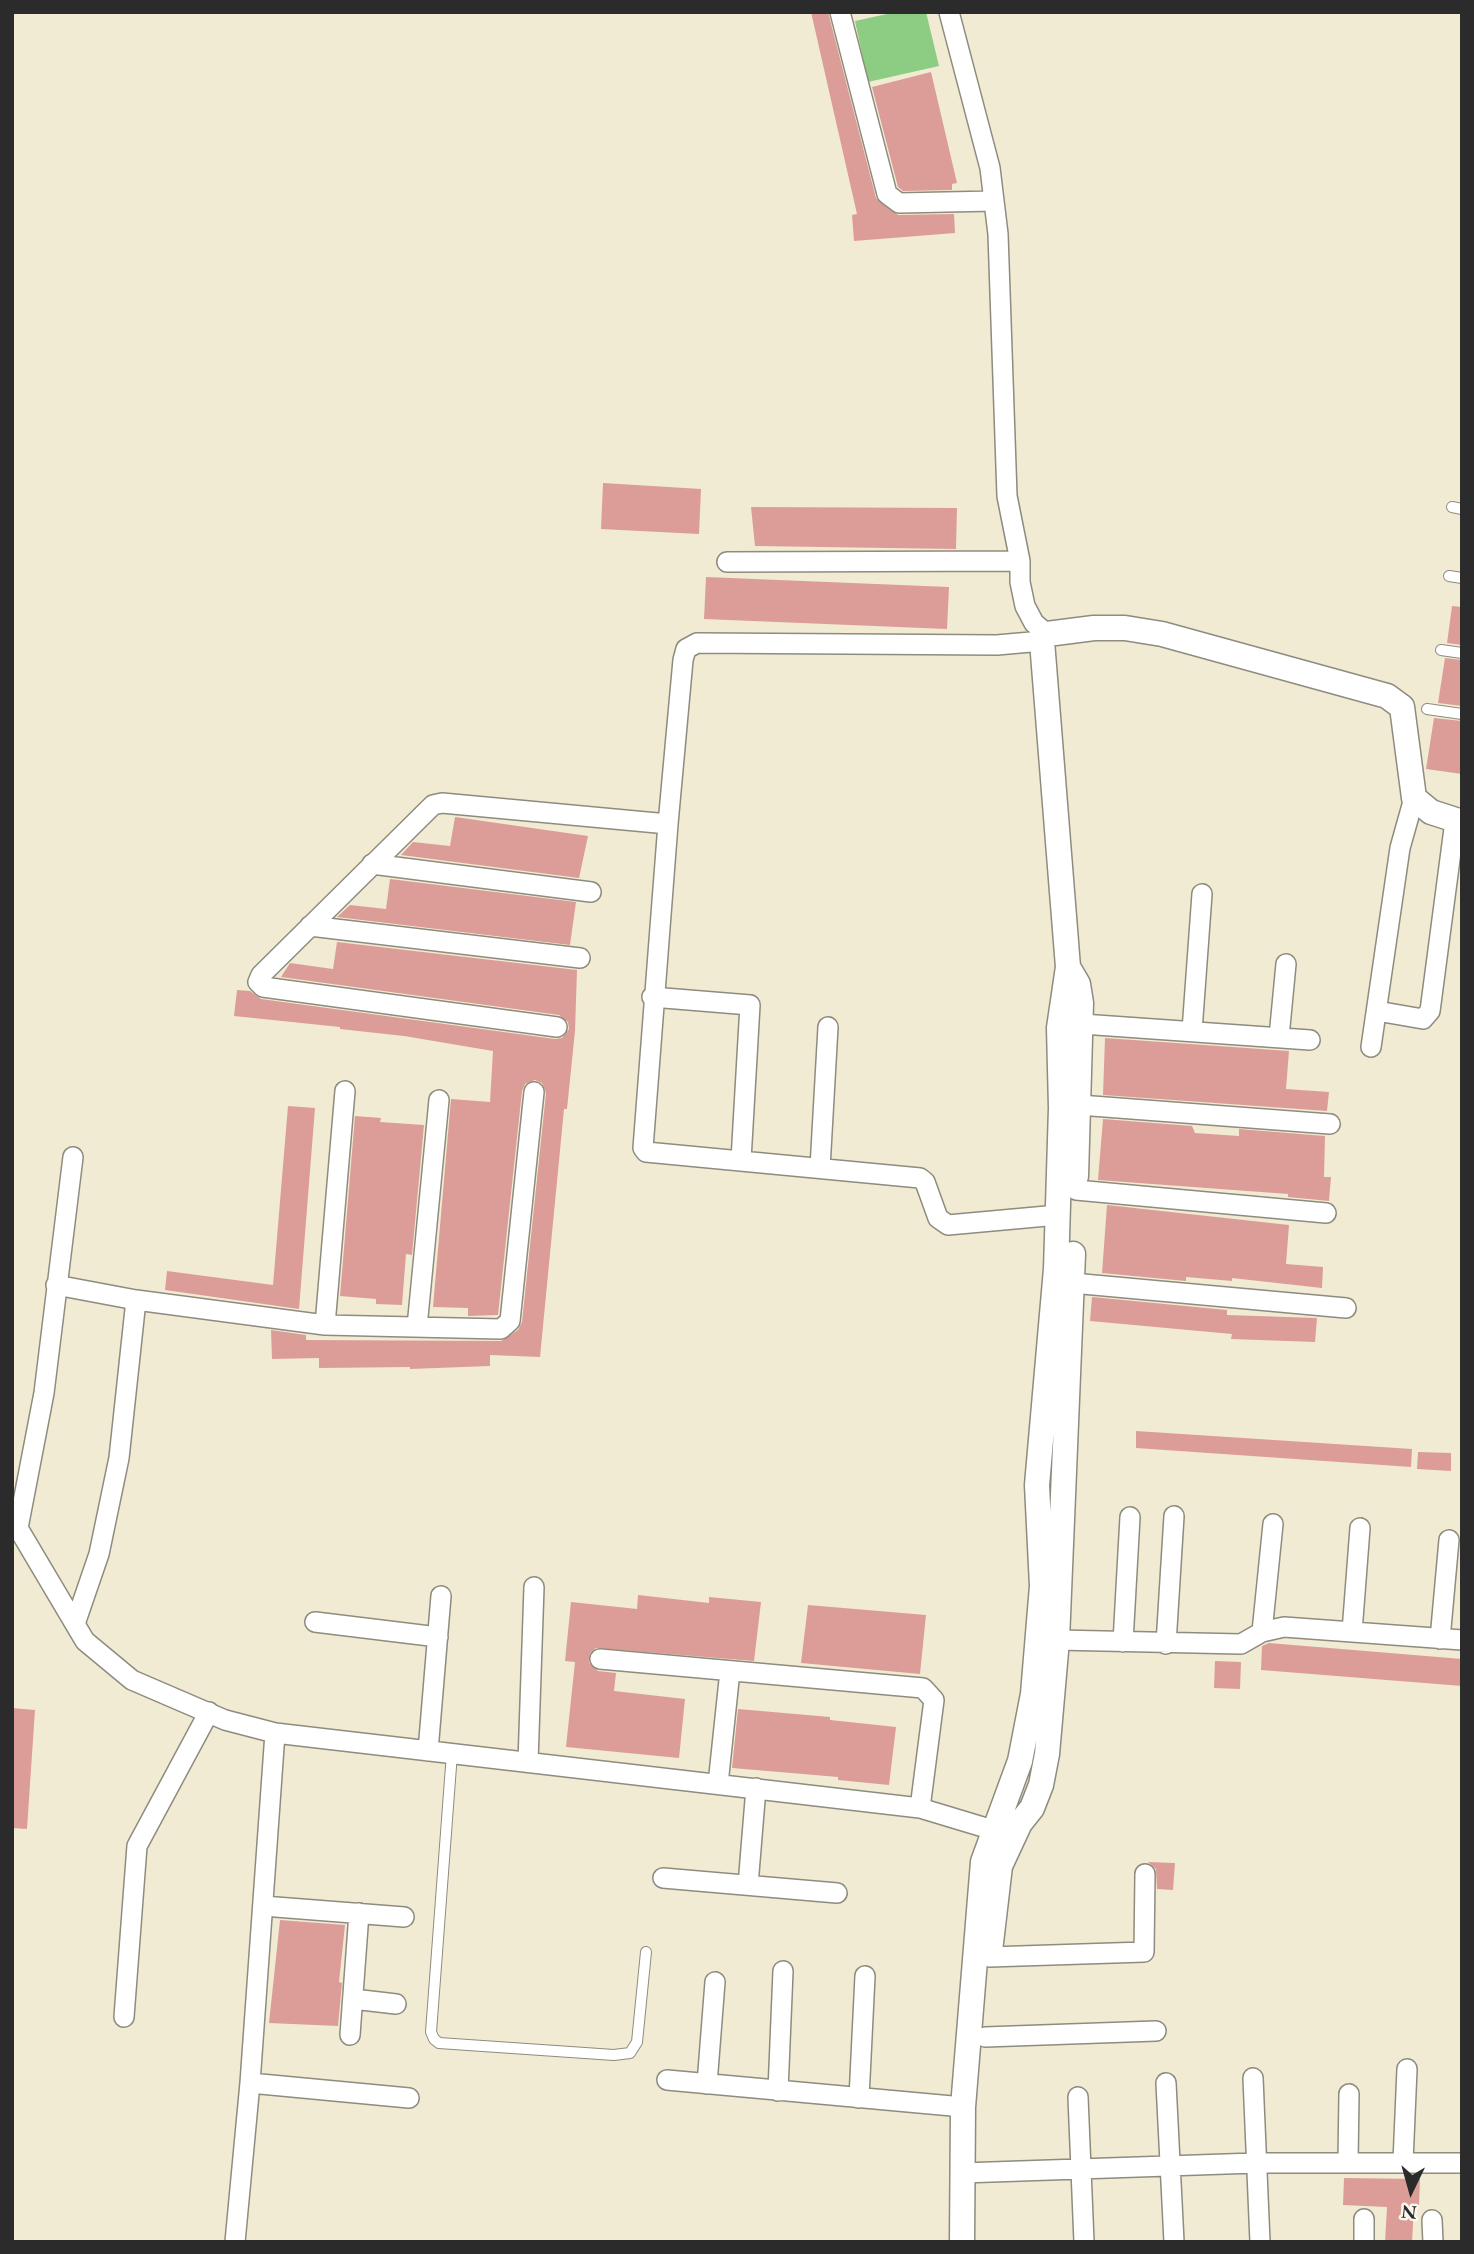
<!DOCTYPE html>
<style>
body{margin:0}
#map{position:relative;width:1474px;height:2254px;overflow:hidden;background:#f1ebd3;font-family:"EB Garamond",serif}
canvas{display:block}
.frame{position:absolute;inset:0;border:14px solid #2b2b2b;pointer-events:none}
.north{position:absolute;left:1376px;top:2156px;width:70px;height:70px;-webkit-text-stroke:5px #fbf7ec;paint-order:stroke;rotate:185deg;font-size:19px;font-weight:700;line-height:28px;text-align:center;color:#2b2b2b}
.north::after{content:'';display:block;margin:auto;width:24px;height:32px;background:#2b2b2b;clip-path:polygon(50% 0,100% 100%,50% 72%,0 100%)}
</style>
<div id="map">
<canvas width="1474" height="2254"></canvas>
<div class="frame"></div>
<div class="north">N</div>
</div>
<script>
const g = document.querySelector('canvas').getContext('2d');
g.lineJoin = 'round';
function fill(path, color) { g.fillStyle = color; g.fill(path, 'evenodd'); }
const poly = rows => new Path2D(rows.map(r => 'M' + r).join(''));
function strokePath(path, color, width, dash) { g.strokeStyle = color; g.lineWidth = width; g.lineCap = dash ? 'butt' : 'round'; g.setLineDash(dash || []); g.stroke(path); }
fill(poly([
 [896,12,926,12,939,66,868,82,855,21]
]), '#8ccc83');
fill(poly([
 [811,12,828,12,876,198,898,215,954,214,955,233,854,241,852,215,857,214],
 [931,72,957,183,952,184,952,190,903,191,898,187,872,87],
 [603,483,701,489,699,534,601,529],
 [751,507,957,508,956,549,755,546],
 [706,577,949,587,947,629,704,619],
 [1452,606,1462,607,1462,645,1447,643],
 [1445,658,1462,660,1462,706,1438,703],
 [1434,718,1462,721,1462,774,1426,769],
 [455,817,588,836,579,878,401,855,413,842,450,846],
 [390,879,576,902,570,945,337,917,350,905,386,909],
 [337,942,577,970,575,1031,567,1109,564,1109,540,1357,490,1355,490,1366,410,1369,410,1367,319,1368,319,1358,272,1359,271,1330,306,1335,306,1340,501,1341,518,1330,522,1322,546,1093,542,1083,535,1080,525,1084,522,1091,498,1315,468,1316,468,1308,433,1307,451,1099,490,1102,493,1051,404,1036,340,1029,340,1027,234,1016,237,990,250,991,261,999,555,1039,562,1038,569,1029,568,1022,559,1015,281,977,290,963,333,969],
 [1105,1038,1289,1051,1286,1089,1329,1092,1327,1111,1103,1095],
 [288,1106,315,1108,299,1309,165,1290,167,1271,273,1285],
 [355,1116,381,1118,380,1122,424,1125,412,1255,406,1254,402,1305,376,1304,376,1299,340,1296],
 [1103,1119,1192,1126,1195,1133,1239,1136,1239,1129,1325,1136,1324,1177,1331,1177,1329,1201,1288,1197,1288,1194,1098,1180],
 [1107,1205,1289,1225,1286,1264,1323,1267,1322,1288,1232,1278,1232,1281,1186,1277,1186,1281,1102,1273],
 [1092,1297,1227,1310,1227,1315,1317,1318,1315,1342,1231,1339,1232,1334,1090,1321],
 [1136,1431,1412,1449,1411,1467,1136,1448],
 [1418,1452,1451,1453,1451,1471,1417,1469],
 [638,1595,709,1603,709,1597,761,1602,754,1661,596,1648,590,1653,589,1663,598,1671,616,1673,614,1691,685,1699,679,1758,566,1747,575,1662,565,1661,571,1602,637,1609],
 [808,1605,926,1615,920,1674,801,1663],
 [1269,1643,1462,1659,1462,1686,1261,1670,1262,1646],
 [1215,1661,1241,1662,1240,1689,1214,1688],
 [12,1708,35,1710,27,1829,12,1828],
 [738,1709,830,1717,830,1720,896,1727,889,1785,838,1780,838,1777,732,1768],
 [1148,1862,1175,1863,1173,1890,1157,1889,1156,1869],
 [280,1920,345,1925,339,1982,342,1983,338,2026,269,2023],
 [1344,2178,1420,2179,1419,2206,1414,2206,1412,2242,1385,2242,1387,2207,1343,2205]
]), '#dc9d98');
const service = poly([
 [1452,507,1462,509],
 [1449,576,1462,578],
 [1441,650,1462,653],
 [1427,709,1462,714],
 [452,1753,431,2032,434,2039,439,2043,614,2055,630,2053,637,2042,646,1952]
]);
const minor = poly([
 [840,12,887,194,899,203,994,201],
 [949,12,990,168,998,234,1007,496,1020,561,1020,582,1025,606,1034,623,1047,634],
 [727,562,1020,561],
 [668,824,643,1148,646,1152,920,1178,925,1182,938,1218,948,1225,1058,1215],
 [372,864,591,892],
 [310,926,580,958],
 [652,997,750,1005,741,1160],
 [1377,1011,1423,1019,1430,1011,1455,821],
 [1082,1024,1310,1040],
 [557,1027,263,987,258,982,261,975,433,805,442,803,668,824,683,660,686,649,697,643,997,645,1042,641],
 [1192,1031,1202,894],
 [1279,1037,1286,964],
 [1371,1047,1400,848,1414,798],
 [1079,1105,1330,1124],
 [820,1168,828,1027],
 [1076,1190,1326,1213],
 [1072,1283,1346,1308],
 [56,1285,136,1300,325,1325,501,1329,510,1321,534,1092],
 [325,1325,345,1091],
 [417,1327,439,1100],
 [12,1525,18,1528,85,1641,132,1680,225,1720,275,1733,920,1808,993,1830],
 [18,1528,44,1393,73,1157],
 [315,1622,438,1637],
 [75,1624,99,1554,119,1458,136,1300],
 [1262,1632,1273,1524],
 [1352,1632,1360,1528],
 [1440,1639,1449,1540],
 [1057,1640,1241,1644,1262,1632,1284,1627,1462,1640],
 [1123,1642,1130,1517],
 [1166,1644,1174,1516],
 [600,1659,923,1688,934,1700,920,1808],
 [428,1751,441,1596],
 [528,1762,534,1587],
 [718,1784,730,1671],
 [663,1878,837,1893],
 [748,1885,756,1788],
 [263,1906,404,1917],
 [989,1957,1144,1952,1145,1874],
 [353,1999,396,2004],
 [124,2017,137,1846,209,1712],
 [350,2035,359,1913],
 [985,2037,1156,2031],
 [1253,2078,1260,2242],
 [667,2080,963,2107],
 [250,2083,409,2098],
 [1166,2083,1174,2242],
 [707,2084,715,1982],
 [778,2091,783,1971],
 [1078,2097,1084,2242],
 [859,2098,865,1976],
 [1348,2161,1349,2094],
 [1403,2162,1407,2069],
 [962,2173,1255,2163,1462,2163],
 [1432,2220,1433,2242],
 [235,2242,250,2083,275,1733],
 [1364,2242,1364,2219]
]);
const tertiary = poly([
 [1068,967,1078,984,1081,1003,1076,1176],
 [990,1951,1000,1866,1020,1823,1032,1808,1041,1785,1047,1754,1057,1640,1073,1254],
 [962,2242,963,2107,983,1862,1020,1761,1033,1694,1042,1586,1037,1485,1056,1269,1061,1108,1059,1028,1068,967,1042,641,1047,634,1094,628,1125,628,1162,634,1387,696,1402,707,1414,798,1431,812,1462,822]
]);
strokePath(service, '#8e8b7f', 12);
strokePath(minor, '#8e8b7f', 22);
strokePath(tertiary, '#8e8b7f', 27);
strokePath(service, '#fff', 10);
strokePath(minor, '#fff', 19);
strokePath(tertiary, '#fff', 24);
</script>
